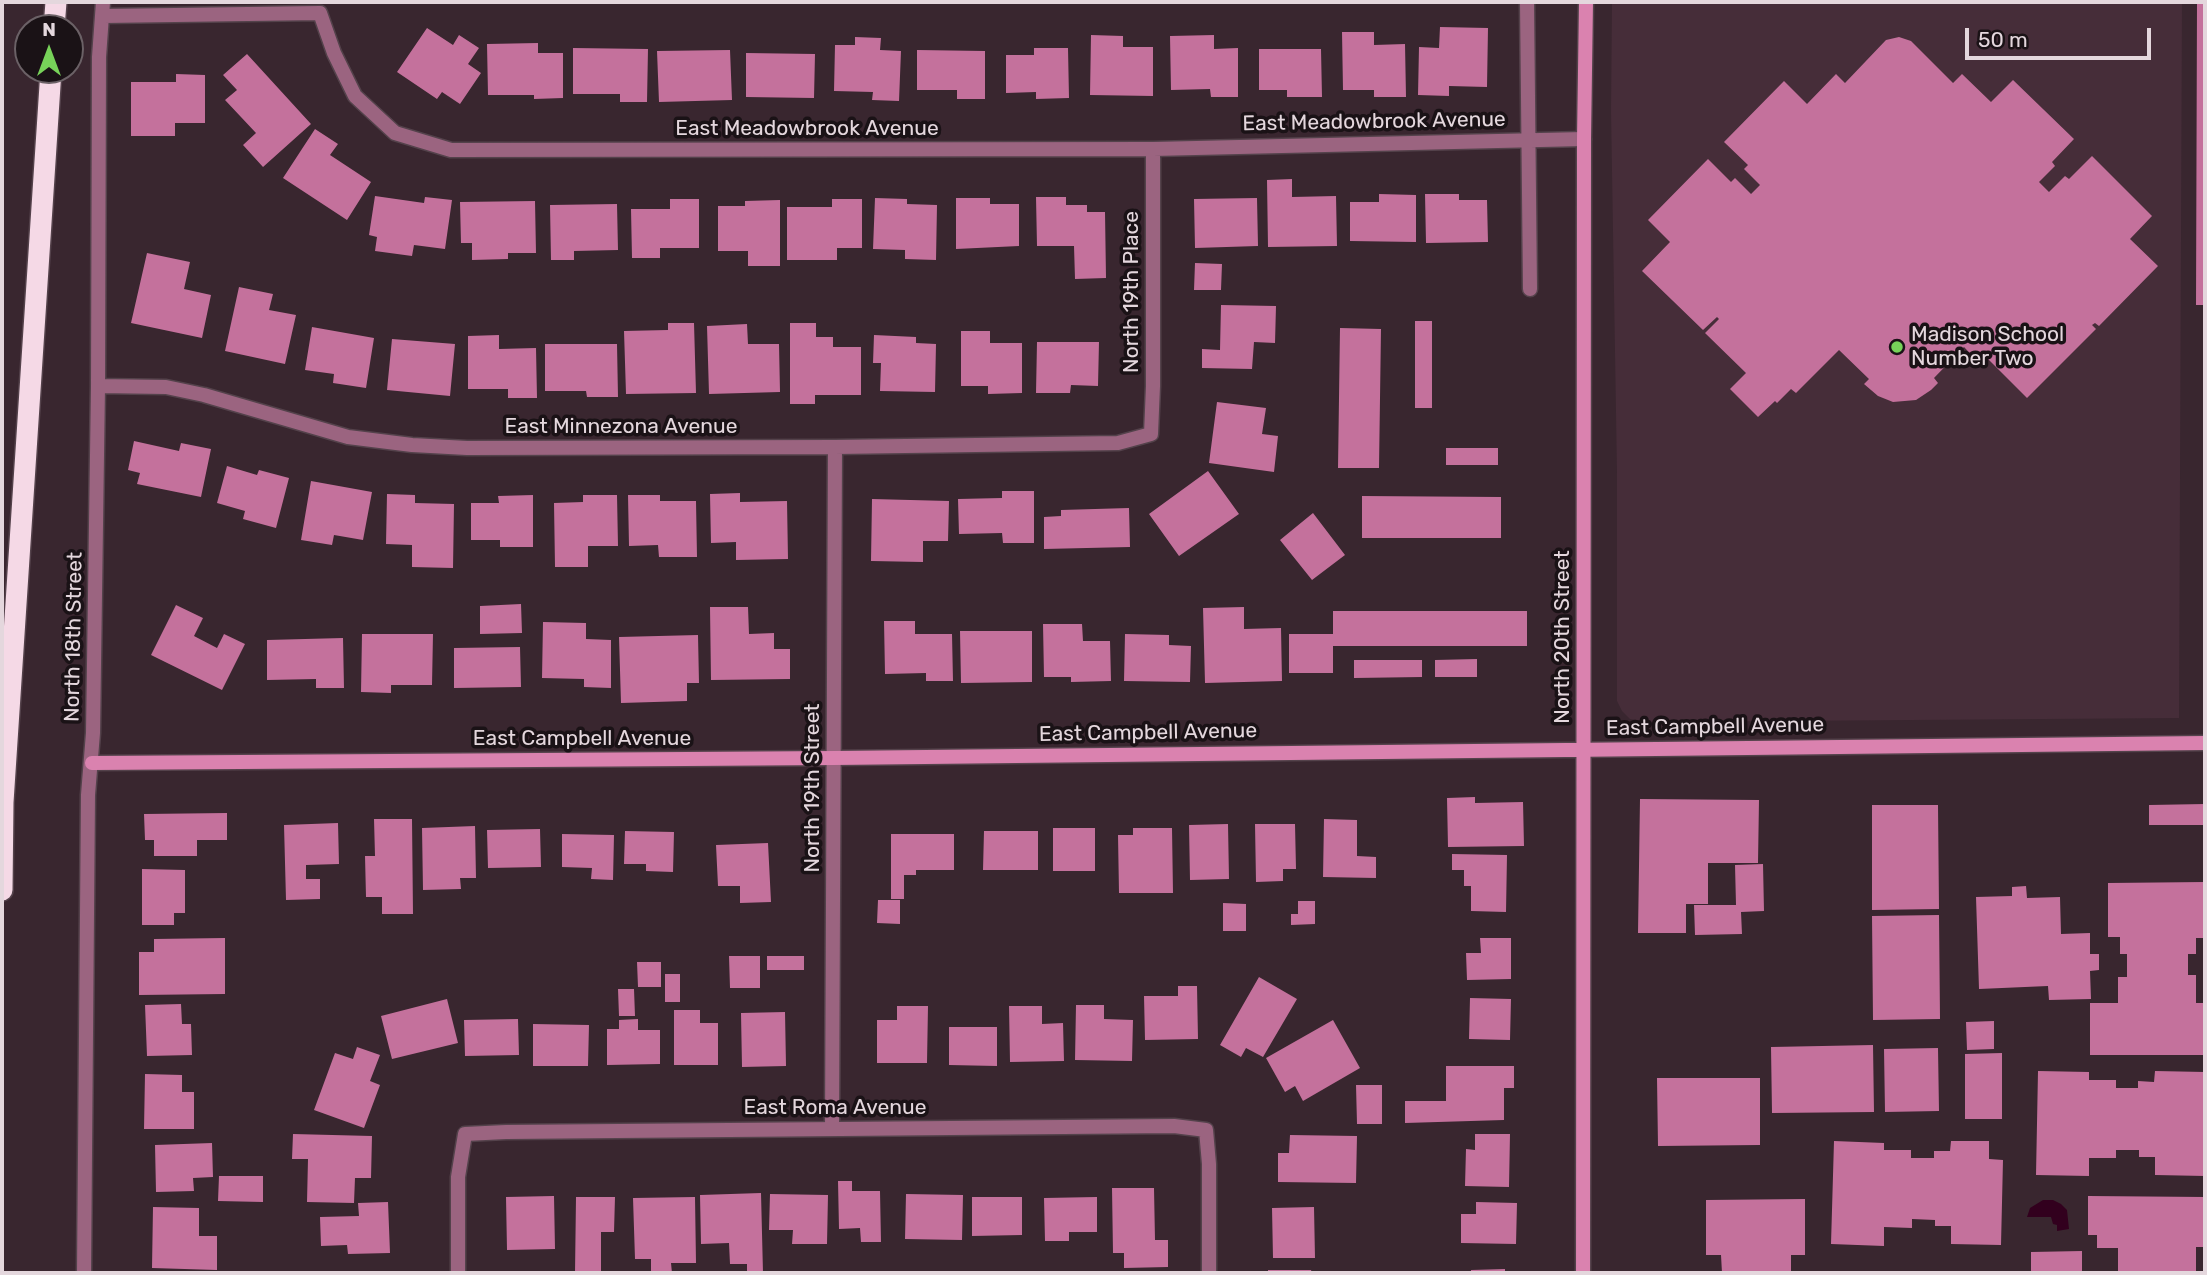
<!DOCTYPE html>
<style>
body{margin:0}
#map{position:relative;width:2207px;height:1275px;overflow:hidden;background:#39262f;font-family:Rubik,sans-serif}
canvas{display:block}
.frame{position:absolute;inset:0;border:4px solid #e4d7dd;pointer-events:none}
.north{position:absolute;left:14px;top:14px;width:70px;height:70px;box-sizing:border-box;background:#1a1216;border:2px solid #6b6166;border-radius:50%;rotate:0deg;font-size:19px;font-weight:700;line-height:28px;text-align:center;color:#e4d7dd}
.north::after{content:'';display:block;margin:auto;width:24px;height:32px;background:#77d259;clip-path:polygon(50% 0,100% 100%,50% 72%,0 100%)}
.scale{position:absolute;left:1965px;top:28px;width:186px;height:32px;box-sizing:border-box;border:4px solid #e4d7dd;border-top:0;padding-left:9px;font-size:21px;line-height:24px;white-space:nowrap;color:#e4d7dd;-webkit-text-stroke:5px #1a1216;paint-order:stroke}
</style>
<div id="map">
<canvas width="2207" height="1275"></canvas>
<div class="frame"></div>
<div class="north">N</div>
<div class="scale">50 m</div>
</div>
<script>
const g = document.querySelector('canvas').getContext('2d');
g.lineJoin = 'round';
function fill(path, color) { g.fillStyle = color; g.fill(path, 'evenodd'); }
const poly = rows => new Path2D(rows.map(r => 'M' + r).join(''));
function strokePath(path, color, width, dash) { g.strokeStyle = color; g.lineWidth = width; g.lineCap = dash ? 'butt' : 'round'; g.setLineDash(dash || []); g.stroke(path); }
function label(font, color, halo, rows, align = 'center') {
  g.font = font + ' Rubik,sans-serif'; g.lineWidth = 7; g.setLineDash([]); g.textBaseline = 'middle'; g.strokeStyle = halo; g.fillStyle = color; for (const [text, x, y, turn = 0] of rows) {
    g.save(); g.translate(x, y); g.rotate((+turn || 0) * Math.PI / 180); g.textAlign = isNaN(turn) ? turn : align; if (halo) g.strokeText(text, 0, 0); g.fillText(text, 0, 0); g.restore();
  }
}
fill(poly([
 [1612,2,2182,2,2179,718,1647,722,1630,719,1622,711,1617,701,1617,473,1611,111]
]), '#462d39');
fill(poly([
 [2043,1200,2053,1200,2061,1204,2067,1210,2069,1229,2057,1231,2057,1225,2053,1224,2051,1217,2027,1217,2030,1208]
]), '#32001e');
fill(poly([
 [2197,2,2205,2,2205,305,2196,305],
 [1440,27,1488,28,1487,87,1449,86,1449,96,1418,95,1419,47,1439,48],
 [427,28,453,45,459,35,479,48,468,64,481,73,460,104,442,92,437,99,397,72],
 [1342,32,1374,32,1374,45,1405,44,1406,97,1374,97,1374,90,1343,90],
 [1091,35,1123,36,1123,47,1153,47,1153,96,1090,95],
 [1214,35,1214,49,1238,48,1238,97,1211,97,1210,89,1171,90,1170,36],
 [855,37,881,38,880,50,901,51,899,101,872,100,873,92,834,91,835,45,855,45],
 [1899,37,1911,41,1953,83,1962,74,1991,102,2013,80,2074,139,2052,162,2055,166,2039,182,2049,192,2065,176,2069,179,2092,156,2152,216,2130,239,2158,266,2099,326,2095,323,2092,325,2096,329,2027,398,1985,356,1979,363,1964,347,1934,378,1938,383,1931,390,1916,400,1893,402,1878,396,1864,384,1869,379,1839,350,1796,393,1791,389,1777,403,1775,401,1758,417,1730,389,1746,373,1705,333,1719,319,1717,317,1703,330,1642,271,1670,242,1648,220,1708,159,1731,182,1735,178,1751,194,1760,185,1744,169,1748,165,1724,142,1784,81,1807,104,1836,74,1845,83,1886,40],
 [538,43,538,53,563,53,563,98,534,99,534,95,488,95,487,44],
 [573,48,648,49,647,102,620,102,620,94,573,94],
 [1034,48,1068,48,1069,98,1036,99,1036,92,1006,93,1006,55,1034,55],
 [1259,49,1321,49,1322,97,1287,97,1287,90,1259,90],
 [730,50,732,100,659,102,657,51],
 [917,50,985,51,985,99,957,99,957,90,917,90],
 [746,53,815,54,814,98,746,97],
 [247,54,311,124,263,167,243,145,256,133,225,100,237,90,223,75],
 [176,74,205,75,205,123,175,123,175,136,131,136,131,82,176,82],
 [315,129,338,144,330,155,371,182,347,220,283,178],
 [1292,179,1292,197,1336,196,1337,246,1268,247,1267,180],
 [1379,194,1416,195,1416,242,1350,241,1350,202,1379,202],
 [1425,194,1459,194,1459,200,1487,200,1488,242,1426,243],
 [375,196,424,203,425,197,452,200,445,249,414,245,412,256,375,251,377,237,369,235],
 [1036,197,1066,197,1066,205,1087,205,1087,212,1105,212,1106,278,1075,279,1074,246,1037,246],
 [875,198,907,199,907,204,937,205,936,260,905,259,905,250,873,249],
 [956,198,990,198,990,204,1019,204,1019,246,956,249],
 [1257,198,1258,246,1195,248,1194,199],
 [670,199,699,199,699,248,660,248,660,258,632,258,631,209,670,209],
 [832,199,862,199,862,248,837,248,837,260,787,260,787,207,832,207],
 [780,200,780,266,748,266,748,251,718,251,718,206,745,206,745,201],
 [535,201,536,253,508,253,508,259,472,260,472,243,461,243,460,202],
 [617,204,618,250,574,251,574,260,551,260,550,205],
 [147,253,190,262,184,289,211,295,202,338,131,323],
 [1195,263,1222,264,1221,290,1194,290],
 [239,287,273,294,269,310,296,315,285,364,225,351],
 [1221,305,1276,306,1275,343,1254,342,1252,369,1202,368,1202,349,1220,350],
 [1415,321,1432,321,1432,408,1415,408],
 [668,323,694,323,696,393,626,394,624,331,668,330],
 [790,323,816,323,816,337,833,337,833,347,861,347,861,395,815,395,815,404,790,404],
 [747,324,748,344,779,344,780,392,709,394,707,326],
 [312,327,374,338,366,388,333,383,334,374,305,370],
 [1340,328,1381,329,1379,468,1338,468],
 [961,331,990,331,990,343,1022,343,1022,393,988,394,988,386,961,386],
 [499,335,499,349,536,348,537,398,508,398,508,389,468,389,468,336],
 [874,335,916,337,916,343,936,344,935,392,880,391,881,363,873,363],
 [392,339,455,344,450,396,387,390],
 [1037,342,1099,342,1098,386,1071,385,1070,393,1036,393],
 [545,344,617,344,618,397,587,397,586,391,545,391],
 [1217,402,1266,408,1262,434,1278,436,1274,472,1209,463],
 [134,441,179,451,181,443,211,449,201,497,137,484,140,473,128,470],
 [1446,448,1498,448,1498,465,1446,465],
 [227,466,257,475,259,470,289,478,276,528,243,519,245,511,217,503],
 [1208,471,1239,514,1179,556,1149,514],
 [311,481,372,492,363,540,334,535,332,545,301,540],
 [1002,491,1034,491,1034,543,1003,543,1002,533,959,534,958,499,1002,498],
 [740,493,740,502,787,501,788,559,736,560,736,542,711,543,710,494],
 [387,494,415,495,415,503,454,504,453,568,412,567,412,545,386,544],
 [533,495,533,547,500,547,500,540,471,540,471,503,499,503,498,496],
 [583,495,617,495,618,546,588,546,588,567,555,567,554,503,583,502],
 [628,495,660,495,660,501,696,501,697,557,659,557,658,545,629,546],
 [1362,496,1501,497,1501,538,1362,538],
 [872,499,949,501,948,541,923,541,923,562,871,561],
 [1129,508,1130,547,1044,549,1044,517,1061,516,1061,510],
 [1313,513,1345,555,1312,580,1280,540],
 [521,604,522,633,480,634,480,606],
 [176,605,203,618,194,636,217,648,224,634,245,644,222,690,151,655],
 [710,607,748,607,749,634,774,633,774,649,790,649,790,679,711,680],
 [1244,607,1244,629,1281,628,1282,681,1205,683,1203,608],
 [1333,611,1527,611,1527,646,1333,646,1333,673,1289,673,1289,634,1333,634],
 [884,621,915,621,915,634,952,634,953,681,926,681,926,673,885,674],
 [543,622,586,623,586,639,611,640,611,688,584,687,584,679,542,678],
 [1043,624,1082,624,1083,641,1110,641,1111,681,1071,682,1071,677,1044,677],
 [960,631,1032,631,1032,682,961,683],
 [362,634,433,634,432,685,391,685,391,693,361,692],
 [1125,634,1169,635,1169,645,1191,646,1190,682,1124,681],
 [698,635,699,683,687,683,687,701,621,703,619,637],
 [343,638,344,688,316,688,316,679,267,680,267,640],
 [520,647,521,687,454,688,454,648],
 [1477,659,1477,677,1435,677,1435,660],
 [1354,660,1422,660,1422,677,1354,678],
 [1475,797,1475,803,1523,802,1524,846,1448,847,1447,798],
 [1640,799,1759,800,1758,863,1708,863,1708,904,1686,904,1686,933,1638,933],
 [2205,804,2205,825,2149,825,2149,805],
 [1872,805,1938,805,1939,909,1872,910],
 [227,813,227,840,197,840,197,856,154,856,154,840,145,840,144,814],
 [374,819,412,819,413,914,382,914,382,897,366,897,365,856,375,856],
 [1324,819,1357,820,1357,856,1376,857,1376,878,1323,877],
 [338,823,339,864,306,865,306,879,320,879,320,899,286,900,284,825],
 [1228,824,1229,879,1190,880,1189,825],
 [1255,824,1295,824,1296,869,1283,869,1283,881,1256,882],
 [475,826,476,878,460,878,461,889,423,890,422,828],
 [1053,828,1095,828,1095,871,1053,871],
 [1133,828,1172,828,1173,893,1119,893,1118,835,1133,835],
 [540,829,541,867,488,868,487,830],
 [625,831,674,832,673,872,646,871,646,864,624,864],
 [984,831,1038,831,1038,870,983,870],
 [562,834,614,835,613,880,591,879,592,868,562,867],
 [891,834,954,834,954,870,916,870,916,875,904,875,904,899,891,899],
 [768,843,771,902,740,903,740,886,718,886,716,845],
 [1452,854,1507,855,1506,912,1471,911,1471,886,1464,886,1464,870,1452,870],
 [1763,864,1764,911,1741,912,1742,934,1695,935,1694,905,1736,905,1735,865],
 [142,869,185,870,185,913,174,913,174,925,142,925],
 [2205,882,2205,938,2196,938,2196,954,2188,954,2188,975,2196,975,2196,1003,2205,1003,2205,1055,2090,1055,2090,1003,2118,1003,2118,977,2127,977,2127,954,2120,954,2120,937,2108,937,2108,883],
 [2026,886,2027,898,2060,897,2061,934,2090,933,2090,954,2099,954,2099,970,2090,971,2091,999,2049,1000,2048,986,1979,989,1976,897,2012,896,2012,887],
 [878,900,900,900,900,924,877,923],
 [1298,901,1315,901,1315,924,1291,925,1291,914,1298,914],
 [1223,903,1246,904,1246,931,1223,931],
 [1939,915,1940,1019,1873,1020,1872,916],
 [225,938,225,994,139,995,139,952,154,952,154,939],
 [1480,938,1511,938,1511,979,1467,980,1466,953,1481,953],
 [729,956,760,956,760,988,730,988],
 [767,956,804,956,804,970,767,970],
 [637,962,661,962,661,987,638,987],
 [665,974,680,974,680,1002,665,1002],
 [1259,977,1297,999,1263,1057,1246,1048,1241,1057,1220,1045],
 [1178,986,1197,986,1198,1039,1145,1040,1144,996,1178,996],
 [618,989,634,989,635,1016,619,1016],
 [1470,998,1511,999,1510,1040,1469,1039],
 [447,999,458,1043,392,1059,381,1016],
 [181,1004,182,1024,191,1024,192,1055,147,1056,145,1005],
 [1076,1005,1104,1005,1104,1019,1133,1020,1132,1061,1075,1060],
 [897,1006,928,1006,927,1063,877,1063,877,1020,897,1020],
 [1009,1006,1042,1006,1042,1024,1063,1023,1064,1061,1010,1062],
 [674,1010,700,1010,700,1023,718,1023,718,1065,674,1065],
 [785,1012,786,1066,742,1067,741,1013],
 [518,1019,519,1055,465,1056,464,1020],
 [638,1019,638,1030,660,1030,660,1064,607,1065,607,1029,619,1029,619,1020],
 [1333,1020,1360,1068,1303,1101,1295,1086,1285,1092,1266,1058],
 [1994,1021,1994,1049,1967,1050,1966,1022],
 [533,1024,589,1025,588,1066,533,1066],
 [949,1027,997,1027,997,1066,949,1065],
 [1873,1045,1874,1112,1772,1113,1771,1047],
 [357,1047,380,1055,370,1081,380,1085,364,1128,314,1110,335,1053,353,1059],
 [1938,1048,1939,1111,1885,1112,1884,1049],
 [2002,1053,2002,1119,1965,1119,1965,1054],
 [1446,1066,1514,1066,1514,1088,1504,1088,1504,1120,1405,1123,1405,1101,1446,1101],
 [2038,1071,2089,1072,2089,1080,2116,1080,2116,1088,2138,1088,2138,1081,2154,1082,2155,1071,2205,1072,2205,1176,2155,1175,2155,1157,2139,1157,2139,1150,2116,1150,2116,1158,2089,1158,2089,1176,2036,1175],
 [145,1074,182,1075,182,1092,194,1092,194,1129,144,1129],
 [1657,1078,1760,1078,1760,1145,1658,1146],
 [1356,1085,1382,1085,1382,1124,1357,1124],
 [293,1134,372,1136,371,1178,355,1178,354,1203,307,1202,308,1159,292,1159],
 [1475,1134,1510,1134,1509,1187,1465,1186,1466,1149,1475,1150],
 [1290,1135,1357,1136,1356,1183,1278,1182,1278,1153,1289,1153],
 [1834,1141,1884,1143,1884,1150,1911,1150,1911,1158,1934,1158,1934,1151,1950,1151,1951,1141,1989,1141,1989,1159,2003,1160,2001,1245,1951,1244,1951,1226,1935,1226,1935,1220,1912,1219,1912,1228,1884,1227,1884,1246,1831,1244],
 [212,1143,213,1177,193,1178,194,1191,156,1192,155,1145],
 [219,1176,263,1176,263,1202,218,1201],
 [838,1181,852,1181,852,1191,880,1191,881,1242,861,1242,860,1228,839,1229],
 [1112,1188,1154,1188,1155,1240,1168,1240,1168,1267,1124,1268,1124,1253,1113,1253],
 [761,1193,763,1273,747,1273,747,1264,730,1264,729,1243,701,1244,700,1195],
 [770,1194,828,1195,827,1244,792,1244,793,1230,769,1230],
 [906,1194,963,1195,962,1240,905,1239],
 [554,1196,555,1249,507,1250,506,1197],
 [2088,1196,2205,1197,2205,1247,2196,1247,2196,1273,2118,1273,2118,1248,2097,1248,2097,1235,2088,1235],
 [576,1197,615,1197,614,1232,601,1232,601,1273,575,1273],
 [695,1197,696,1263,671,1263,672,1273,651,1273,651,1259,635,1259,633,1198],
 [972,1197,1022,1197,1022,1235,972,1236],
 [1097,1197,1097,1232,1069,1232,1069,1241,1045,1241,1044,1198],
 [1805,1199,1805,1255,1791,1255,1791,1273,1722,1273,1721,1255,1706,1255,1706,1200],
 [388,1202,390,1253,348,1254,347,1245,321,1246,320,1217,359,1216,358,1203],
 [1476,1202,1517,1203,1516,1244,1461,1243,1461,1214,1476,1214],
 [153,1207,199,1208,199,1236,217,1236,217,1270,152,1268],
 [1314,1207,1315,1258,1273,1258,1272,1208],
 [2082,1251,2082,1273,2031,1273,2031,1252],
 [1505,1269,1505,1273,1471,1273,1471,1270],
 [1268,1270,1311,1270,1312,1273,1268,1273]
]), '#c4719c');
const street = poly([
 [1527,2,1530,289],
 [103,16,320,13,334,53,355,96,395,133,451,150,1153,149,1584,139],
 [98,386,166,387,204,395,348,437,412,445,467,448,835,447,1118,443,1151,434,1153,386,1153,149],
 [832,1129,835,447],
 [84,1273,88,795,93,733,98,386,99,57,103,2],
 [458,1273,458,1177,465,1134,506,1132,1174,1126,1206,1130,1209,1164,1209,1273]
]);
const secondary = poly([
 [92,763,834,758,2205,743],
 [1583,1273,1584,139,1586,2]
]);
const highway = poly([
 [54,28,56,2],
 [2,890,3,802,51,70]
]);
strokePath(street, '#54424b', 17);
strokePath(secondary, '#54424b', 17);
strokePath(highway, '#54424b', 24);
strokePath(street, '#9b6480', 14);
strokePath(secondary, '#da82af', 14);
strokePath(highway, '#f5d9e6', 21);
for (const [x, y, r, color] of [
 [1897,347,7,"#77d259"]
]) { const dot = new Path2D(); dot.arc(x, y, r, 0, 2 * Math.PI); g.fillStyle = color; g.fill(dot); strokePath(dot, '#1a1216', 2.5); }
label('21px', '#e4d7dd', '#1a1216', [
 ["East Meadowbrook Avenue",1374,122,-1],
 ["East Meadowbrook Avenue",807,129],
 ["North 19th Place",1132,292,-90],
 ["East Minnezona Avenue",621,427],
 ["North 18th Street",74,637,-89],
 ["North 20th Street",1563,637,-90],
 ["East Campbell Avenue",1715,727,-1],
 ["East Campbell Avenue",1148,733,-1],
 ["East Campbell Avenue",582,739],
 ["North 19th Street",813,788,-90],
 ["East Roma Avenue",835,1108]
]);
label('21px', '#e4d7dd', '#1a1216', [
 ["Madison School",1911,335],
 ["Number Two",1911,359]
], 'left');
</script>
